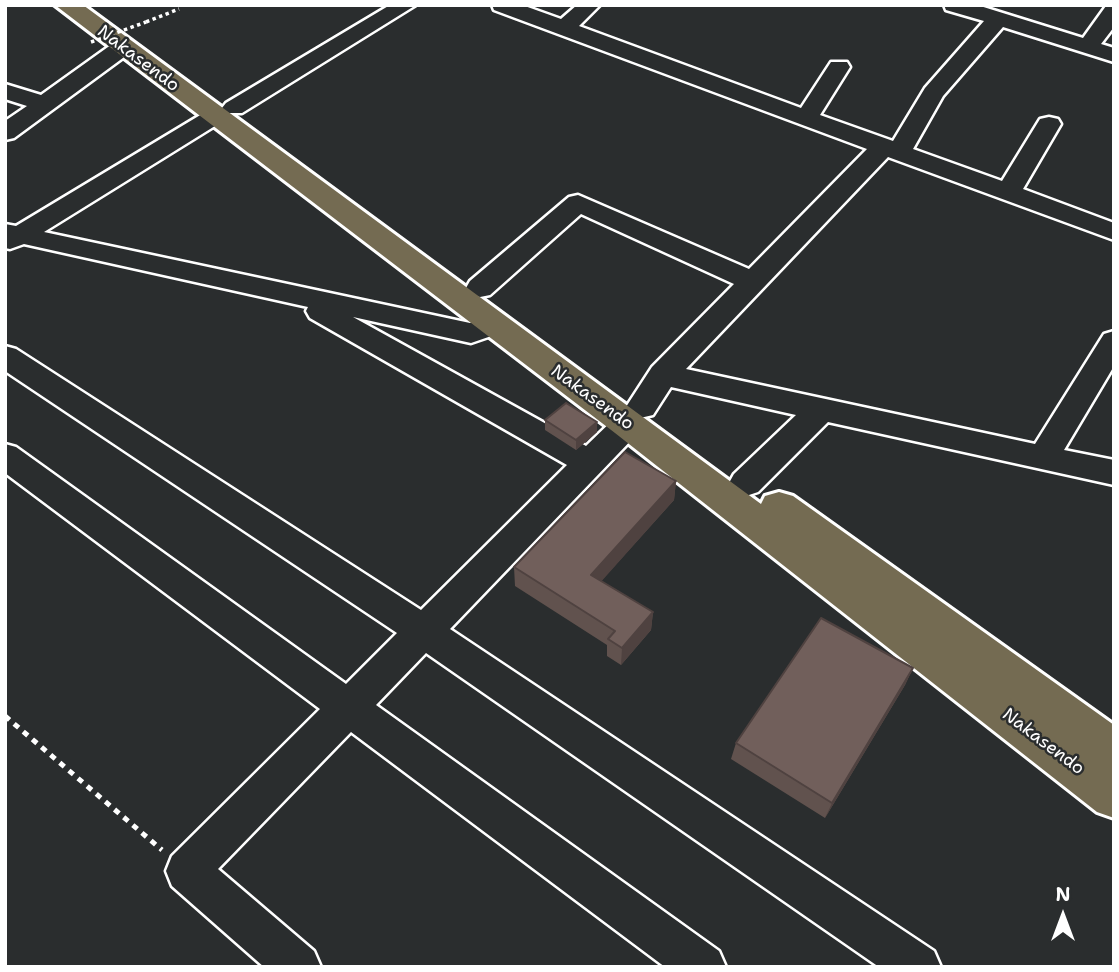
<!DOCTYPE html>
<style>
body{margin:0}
#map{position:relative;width:1119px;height:972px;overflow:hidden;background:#2a2d2e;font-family:"Shantell Sans",sans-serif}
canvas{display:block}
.frame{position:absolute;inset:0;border:7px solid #fff;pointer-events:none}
.north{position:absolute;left:1028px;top:881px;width:70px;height:70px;-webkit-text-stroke:5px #2a2d2e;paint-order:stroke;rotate:0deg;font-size:19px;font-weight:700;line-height:28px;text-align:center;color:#fff}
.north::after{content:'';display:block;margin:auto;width:24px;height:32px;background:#fff;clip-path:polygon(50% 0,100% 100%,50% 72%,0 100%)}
</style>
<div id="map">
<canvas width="1119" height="972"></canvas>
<div class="frame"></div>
<div class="north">N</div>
</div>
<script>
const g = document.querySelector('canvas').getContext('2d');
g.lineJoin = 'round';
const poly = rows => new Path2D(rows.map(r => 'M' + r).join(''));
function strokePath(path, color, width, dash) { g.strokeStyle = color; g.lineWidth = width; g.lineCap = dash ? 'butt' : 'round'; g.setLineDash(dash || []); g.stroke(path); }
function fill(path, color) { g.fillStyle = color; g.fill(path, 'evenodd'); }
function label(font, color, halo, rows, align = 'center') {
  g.font = font + ' "Shantell Sans",sans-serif'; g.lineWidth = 5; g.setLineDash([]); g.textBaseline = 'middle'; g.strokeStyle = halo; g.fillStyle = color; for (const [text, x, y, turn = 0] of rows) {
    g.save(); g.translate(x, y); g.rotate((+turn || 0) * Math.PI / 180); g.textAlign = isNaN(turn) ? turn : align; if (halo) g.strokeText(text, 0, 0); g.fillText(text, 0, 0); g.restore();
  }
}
const minor = poly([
 [390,5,416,5,242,113,226,113,222,108,226,103,390,5],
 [492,5,522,5,561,19,577,5,600,5,579,26,801,108,831,62,847,62,850,67,820,115,893,141,925,88,984,21,946,10,944,5,977,5,1083,38,1106,6,1114,5,1114,27,1101,44,1114,48,1114,62,1003,27,943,96,913,149,1002,181,1040,119,1049,117,1058,119,1061,124,1023,189,1114,223,1114,240,888,157,686,369,1035,444,1104,334,1114,331,1114,366,1064,450,1114,460,1114,485,828,422,758,492,746,496,734,492,729,483,734,474,796,415,671,387,653,415,640,418,644,424,639,432,450,629,934,951,941,967,879,967,426,653,376,705,719,951,726,967,665,967,351,732,218,869,314,951,321,967,264,967,172,886,166,871,172,856,320,709,5,473,5,444,16,447,346,684,397,633,5,371,5,346,16,349,421,610,567,465,310,318,306,311,308,307,24,244,10,249,5,248,5,224,16,226,207,111,215,109,223,111,227,116,223,121,44,232,470,323,493,315,503,318,508,325,503,332,471,343,353,317,586,446,617,416,630,413,626,407,652,367,734,284,581,214,490,295,480,297,470,295,466,288,470,281,569,197,578,195,749,269,867,149,494,10,492,5],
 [123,40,131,42,134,47,131,52,14,138,5,140,5,121,27,106,5,99,5,84,41,95,115,42,123,40]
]);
const highway = poly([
 [55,5,83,5,761,504,765,496,779,492,793,496,1114,725,1114,818,1097,812,615,433,55,5]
]);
strokePath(minor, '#fff', 5);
strokePath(highway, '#fff', 6);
strokePath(poly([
 [146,22,179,9]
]), '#fff', 3.5, [3.5, 3.5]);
strokePath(poly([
 [5,716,162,850]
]), '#fff', 5, [6, 6]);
fill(minor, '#2a2d2e');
fill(highway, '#746b52');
strokePath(poly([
 [91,42,146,22]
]), '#fff', 3.5, [3.5, 3.5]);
fill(poly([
 [545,420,597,422,597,432,576,450,545,430],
 [676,481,674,500,601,581,653,612,651,630,621,665,607,656,607,645,515,586,514,567],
 [913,668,905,685,825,818,731,759,736,743]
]), '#61524e');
fill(poly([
 [597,422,597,432,576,450,576,440],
 [676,481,674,500,591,593,591,575],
 [653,612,651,630,621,665,622,648],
 [913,668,905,685,825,818,832,803]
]), '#4f4240');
const building = poly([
 [566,403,597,422,576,440,545,420,566,403],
 [625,452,676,481,591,575,653,612,622,648,608,639,615,631,514,567,625,452],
 [821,618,913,668,832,803,736,743,821,618]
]);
fill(building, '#715f5b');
strokePath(building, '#4f4240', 2);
label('18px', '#fff', '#2a2d2e', [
 ["Nakasendo",138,59,37],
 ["Nakasendo",592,398,36],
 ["Nakasendo",1043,742,37]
]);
</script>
